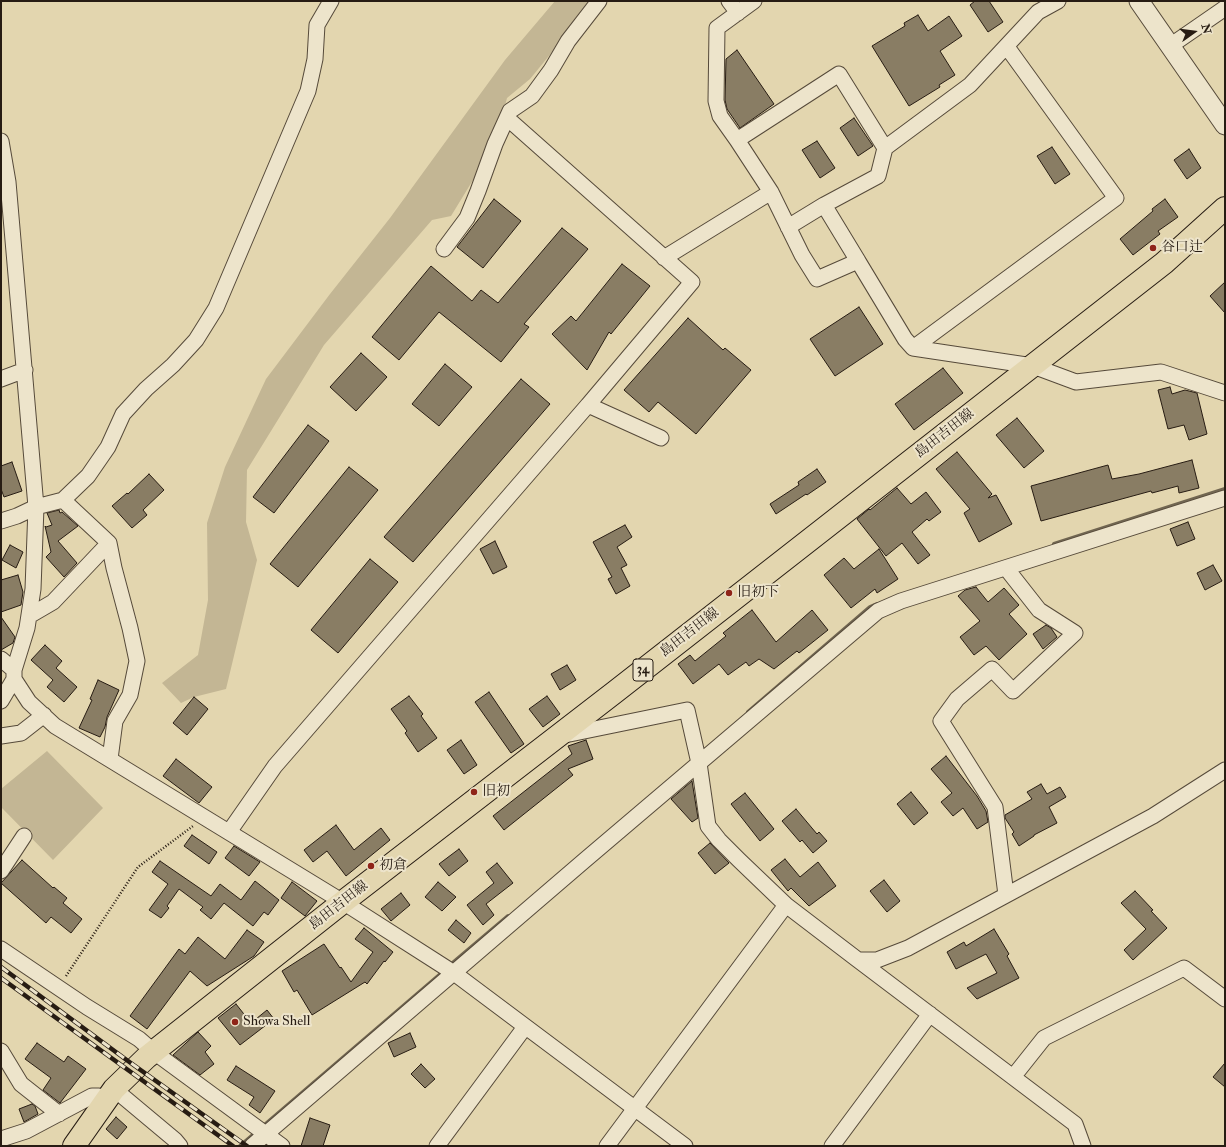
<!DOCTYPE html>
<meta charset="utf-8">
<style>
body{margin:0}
#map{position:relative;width:1226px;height:1147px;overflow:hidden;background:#e3d6af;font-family:"IM FELL Double Pica",serif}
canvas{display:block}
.frame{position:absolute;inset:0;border:2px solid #271c13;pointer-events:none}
.north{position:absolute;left:1174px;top:12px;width:40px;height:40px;-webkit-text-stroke:3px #ede4cb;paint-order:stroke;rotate:76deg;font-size:11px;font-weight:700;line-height:16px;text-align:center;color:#271c13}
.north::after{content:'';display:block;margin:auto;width:14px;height:18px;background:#271c13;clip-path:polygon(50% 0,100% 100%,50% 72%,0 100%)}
</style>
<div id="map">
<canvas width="1226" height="1147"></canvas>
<div class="frame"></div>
<div class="north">N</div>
</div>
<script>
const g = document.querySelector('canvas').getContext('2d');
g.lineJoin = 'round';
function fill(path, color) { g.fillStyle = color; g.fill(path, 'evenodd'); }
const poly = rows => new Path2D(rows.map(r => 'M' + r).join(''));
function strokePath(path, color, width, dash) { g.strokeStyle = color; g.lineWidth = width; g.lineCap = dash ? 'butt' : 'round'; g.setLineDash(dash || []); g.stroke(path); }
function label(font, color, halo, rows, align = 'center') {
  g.font = font + ' "IM FELL Double Pica","Noto Serif JP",serif'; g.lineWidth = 4; g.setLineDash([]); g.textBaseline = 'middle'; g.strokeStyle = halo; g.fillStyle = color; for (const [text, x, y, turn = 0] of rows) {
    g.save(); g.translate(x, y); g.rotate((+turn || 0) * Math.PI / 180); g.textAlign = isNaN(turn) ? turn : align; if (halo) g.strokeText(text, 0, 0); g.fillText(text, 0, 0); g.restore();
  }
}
fill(poly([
 [555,1,594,1,530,79,507,98,495,144,451,216,432,220,324,345,247,470,246,522,257,560,226,689,194,697,181,703,162,683,198,655,208,600,207,523,225,467,266,379,330,294,390,218,505,60],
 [47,751,103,808,53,860,1,807,1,789]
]), '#c3b694');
strokePath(poly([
 [1054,544,1225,489],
 [748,712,870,607,877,604],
 [449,966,508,916],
 [240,1146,444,971]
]), '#716651', 4);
const building = poly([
 [975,1,989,1,1003,22,988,32,970,5,975,1],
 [918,15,928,31,949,16,962,36,940,51,955,75,939,85,940,87,909,106,872,46,905,26,904,23,918,15],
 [737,50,774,104,740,128,727,109,725,100,726,59,737,50],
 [854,118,873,146,858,156,840,128,854,118],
 [817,141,835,168,820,178,802,150,817,141],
 [1052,147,1070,174,1055,184,1037,156,1052,147],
 [1189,149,1201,168,1187,179,1174,160,1189,149],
 [494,199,521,221,483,268,457,247,494,199],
 [1165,199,1178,217,1158,231,1160,234,1133,255,1120,239,1153,211,1152,209,1165,199],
 [562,228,588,249,524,324,529,327,501,362,439,312,399,360,372,337,431,266,472,301,481,290,498,303,562,228],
 [622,264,650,286,611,334,609,332,587,370,552,334,571,316,576,321,622,264],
 [1225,282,1225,313,1210,296,1225,282],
 [859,307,883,344,835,376,810,339,859,307],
 [688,318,723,350,725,348,751,370,696,434,658,402,649,412,624,390,688,318],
 [361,353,387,377,356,411,330,387,361,353],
 [445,364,472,387,439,426,412,404,445,364],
 [943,368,963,393,914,430,895,404,943,368],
 [521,379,550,404,413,562,384,537,521,379],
 [1170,387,1172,394,1185,390,1197,393,1207,434,1189,440,1184,425,1168,429,1158,390,1170,387],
 [1017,418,1044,451,1024,468,996,435,1017,418],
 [308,425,329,441,274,513,253,497,308,425],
 [957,452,992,494,988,498,996,495,1012,524,979,542,964,513,970,509,936,469,957,452],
 [1192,460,1199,488,1179,493,1178,486,1152,493,1151,491,1041,521,1031,486,1108,465,1112,479,1139,474,1192,460],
 [12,462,22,491,4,497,1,489,1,466,12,462],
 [349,467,378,490,298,587,270,564,349,467],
 [817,469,826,482,807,495,806,494,776,514,770,504,799,485,798,482,817,469],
 [149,474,164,490,143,510,147,515,132,528,112,506,127,493,128,494,149,474],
 [897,488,911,504,926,492,941,512,929,521,927,519,912,532,930,555,918,564,902,543,886,556,857,519,869,509,870,510,897,488],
 [59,510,60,513,62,512,78,526,58,541,77,563,64,577,46,557,51,552,45,526,46,527,52,525,47,513,59,510],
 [1188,522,1195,539,1177,546,1170,529,1188,522],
 [625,525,632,537,617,547,627,565,621,568,630,586,616,594,608,579,612,577,593,542,625,525],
 [495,541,507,567,493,574,480,549,495,541],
 [10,545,23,552,16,568,2,560,10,545],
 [879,549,898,579,877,593,875,589,851,608,824,575,844,558,854,569,879,549],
 [370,559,398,582,338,653,311,630,370,559],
 [1213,565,1222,581,1205,590,1197,573,1213,565],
 [18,575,23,592,21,605,1,612,1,580,18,575],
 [976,587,988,602,1004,588,1019,605,1009,614,1027,634,999,660,986,646,974,655,960,637,980,621,958,596,965,590,976,587],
 [752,610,776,642,812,610,828,630,799,653,797,651,774,669,759,659,749,666,746,662,728,675,719,664,693,684,678,664,690,655,695,661,726,636,723,633,752,610],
 [1,617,15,637,13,643,1,650,1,617],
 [1046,625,1051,628,1057,637,1043,649,1033,634,1046,625],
 [45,645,62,661,56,668,77,687,64,702,47,687,53,680,31,660,45,645],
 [567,665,576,680,560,690,551,674,567,665],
 [98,680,119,690,107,717,105,727,100,737,79,728,92,700,90,699,98,680],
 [489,692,524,744,511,753,475,702,489,692],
 [409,696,423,714,421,716,437,738,418,752,405,733,407,731,391,709,409,696],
 [547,696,560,714,543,727,529,709,547,696],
 [194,697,208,709,187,735,173,723,194,697],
 [461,740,477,765,464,774,447,750,461,740],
 [586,740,593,759,568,769,573,775,504,830,493,816,572,754,568,746,586,740],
 [946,756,977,796,986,811,988,822,977,829,963,808,953,816,941,802,952,793,931,769,946,756],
 [176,759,212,787,199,803,163,776,176,759],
 [692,781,698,818,692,822,671,799,692,781],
 [1041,784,1047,794,1060,787,1066,797,1049,807,1057,823,1034,835,1034,836,1019,846,1012,834,1014,832,1005,818,1005,815,1032,799,1027,792,1041,784],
 [911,792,928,813,914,825,897,804,911,792],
 [745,793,774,829,760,841,731,804,745,793],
 [796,809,817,834,819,832,827,841,813,853,802,840,800,842,782,821,796,809],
 [336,825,354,850,381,828,390,840,346,876,327,851,313,862,304,850,336,825],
 [192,835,217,852,209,864,184,846,192,835],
 [710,843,729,863,715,874,698,853,710,843],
 [234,846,260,862,249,876,225,858,234,846],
 [459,849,468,861,449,876,439,864,459,849],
 [785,859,800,877,818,862,836,886,809,906,791,888,788,891,771,870,785,859],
 [22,860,53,888,54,887,67,898,63,903,82,919,71,933,51,917,46,923,1,883,22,860],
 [160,861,211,896,220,884,241,900,255,881,279,900,268,915,264,912,253,926,224,903,211,919,200,910,203,907,179,889,167,906,169,908,161,918,149,910,168,884,152,872,160,861],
 [497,863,513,883,486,904,494,915,483,925,467,905,494,883,486,872,497,863],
 [884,880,900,901,887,912,870,891,884,880],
 [292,882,317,901,305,916,281,898,292,882],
 [438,882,456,897,442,911,425,897,438,882],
 [1135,891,1153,910,1151,911,1167,928,1133,960,1124,950,1146,929,1121,903,1135,891],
 [401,893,410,905,391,921,381,909,401,893],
 [456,920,471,933,464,943,448,930,456,920],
 [364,928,393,952,385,962,384,961,367,984,365,982,312,1015,297,990,294,992,282,971,324,944,340,968,341,967,351,982,373,952,355,939,364,928],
 [994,929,1009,954,1007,956,1019,978,977,999,967,988,997,973,986,954,956,969,947,952,964,942,966,946,994,929],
 [247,930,264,942,254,956,207,986,190,971,147,1029,130,1016,179,949,185,954,198,937,225,959,247,930],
 [236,1004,251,1023,267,1010,274,1019,240,1045,218,1018,236,1004],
 [198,1032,211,1046,205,1052,214,1064,200,1075,173,1055,198,1032],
 [410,1033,416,1047,394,1057,388,1043,410,1033],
 [37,1043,64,1062,68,1056,86,1069,60,1103,43,1090,51,1078,25,1059,37,1043],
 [1225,1063,1225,1087,1213,1077,1225,1063],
 [421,1064,435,1079,425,1088,411,1074,421,1064],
 [236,1066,275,1091,260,1113,249,1105,254,1097,227,1080,236,1066],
 [32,1104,35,1106,38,1114,24,1122,19,1109,32,1104],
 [116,1117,127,1127,117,1139,106,1129,116,1117],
 [310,1118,330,1125,323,1146,301,1146,310,1118]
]);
fill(building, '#897d64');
strokePath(building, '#271c13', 1);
const minor = poly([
 [729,1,738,13],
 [754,1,717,28,716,101,720,116,737,140,839,74,885,148,970,85,1038,12,1058,1],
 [1170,46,1225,8],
 [507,118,692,282,588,405,661,438],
 [737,140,771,192,802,255,817,279,858,261,905,339,913,348,1033,366,1076,382,1161,372,1225,393],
 [1,141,8,182,36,507,33,589,27,628,14,670,14,679,1,701],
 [824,205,878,176,885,148],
 [788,227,824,205,858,261],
 [444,249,467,218,478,191,495,144,510,111,532,96,551,70,568,41,599,1],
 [664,258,771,192],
 [913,348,1116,198,1007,47],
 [1,379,25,370],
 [63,500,109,543,114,568,130,628,137,661,130,695,115,721,110,759],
 [1,521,17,516,36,507,63,500,88,476,108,447,123,414,146,389,173,365,196,340,216,308,308,91,315,59,317,25,331,1],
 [1006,568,1039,610,1075,633,1013,691,992,669,957,699,941,721,995,807,1006,895],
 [29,616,53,602,109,543],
 [1,659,14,670],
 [14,679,29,702,55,726,343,902,454,973,685,1146],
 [1,736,21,733,44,715],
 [560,736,687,710,699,763,708,826,719,840,739,860,786,905,858,960,877,960,908,948,1153,816,1225,770],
 [229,832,275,766,588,405],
 [1,871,24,836],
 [1,949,87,1007,139,1039,154,1052,282,1146],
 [858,960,1075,1124,1083,1146],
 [1,1051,21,1084,59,1114],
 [1013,1077,1044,1038,1184,968,1225,999],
 [114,1089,175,1140,180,1146],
 [1,1139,26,1131,92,1096,99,1096,107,1099],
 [252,1146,585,860,878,611,901,601,1225,498],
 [437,1146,525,1027],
 [607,1146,786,905],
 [832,1146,930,1014]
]);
const tertiary = poly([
 [1139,1,1225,125]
]);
const primary = poly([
 [74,1146,114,1089,147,1057,343,902,615,692,1164,263,1225,208]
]);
strokePath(minor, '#564a3a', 17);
strokePath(tertiary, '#564a3a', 21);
strokePath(primary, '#271c13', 24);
strokePath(poly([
 [66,976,138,867,193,826]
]), '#271c13', 2.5, [1, 2]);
strokePath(minor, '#ede4cb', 15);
strokePath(tertiary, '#ede4cb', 19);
strokePath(primary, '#e3d6af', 22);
const rail = poly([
 [1,967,128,1061,247,1146],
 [1,978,233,1146]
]);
strokePath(rail, '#271c13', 4.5);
strokePath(rail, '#ede4cb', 3, [9]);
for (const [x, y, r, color] of [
 [1153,248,4,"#8f2418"],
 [729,593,4,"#8f2418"],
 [474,792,4,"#8f2418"],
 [371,866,4,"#8f2418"],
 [235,1022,4,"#8f2418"]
]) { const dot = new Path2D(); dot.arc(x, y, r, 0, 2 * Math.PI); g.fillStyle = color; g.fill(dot); strokePath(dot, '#ede4cb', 1.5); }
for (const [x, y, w] of [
 [643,670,20]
]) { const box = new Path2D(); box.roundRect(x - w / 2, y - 11, w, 22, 3); g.fillStyle = '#ede4cb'; g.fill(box); strokePath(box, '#271c13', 1); }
label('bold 13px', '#271c13', null, [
 ["34",643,670]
]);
label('14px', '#271c13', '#ede4cb', [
 ["谷口辻",1161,248],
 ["旧初下",737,593],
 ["旧初",482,792],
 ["初倉",379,866],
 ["Showa Shell",243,1022]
], 'left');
label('14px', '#271c13', '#ede4cb', [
 ["島田吉田線",945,434,-38],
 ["島田吉田線",690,633,-38],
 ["島田吉田線",339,906,-38]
]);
</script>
